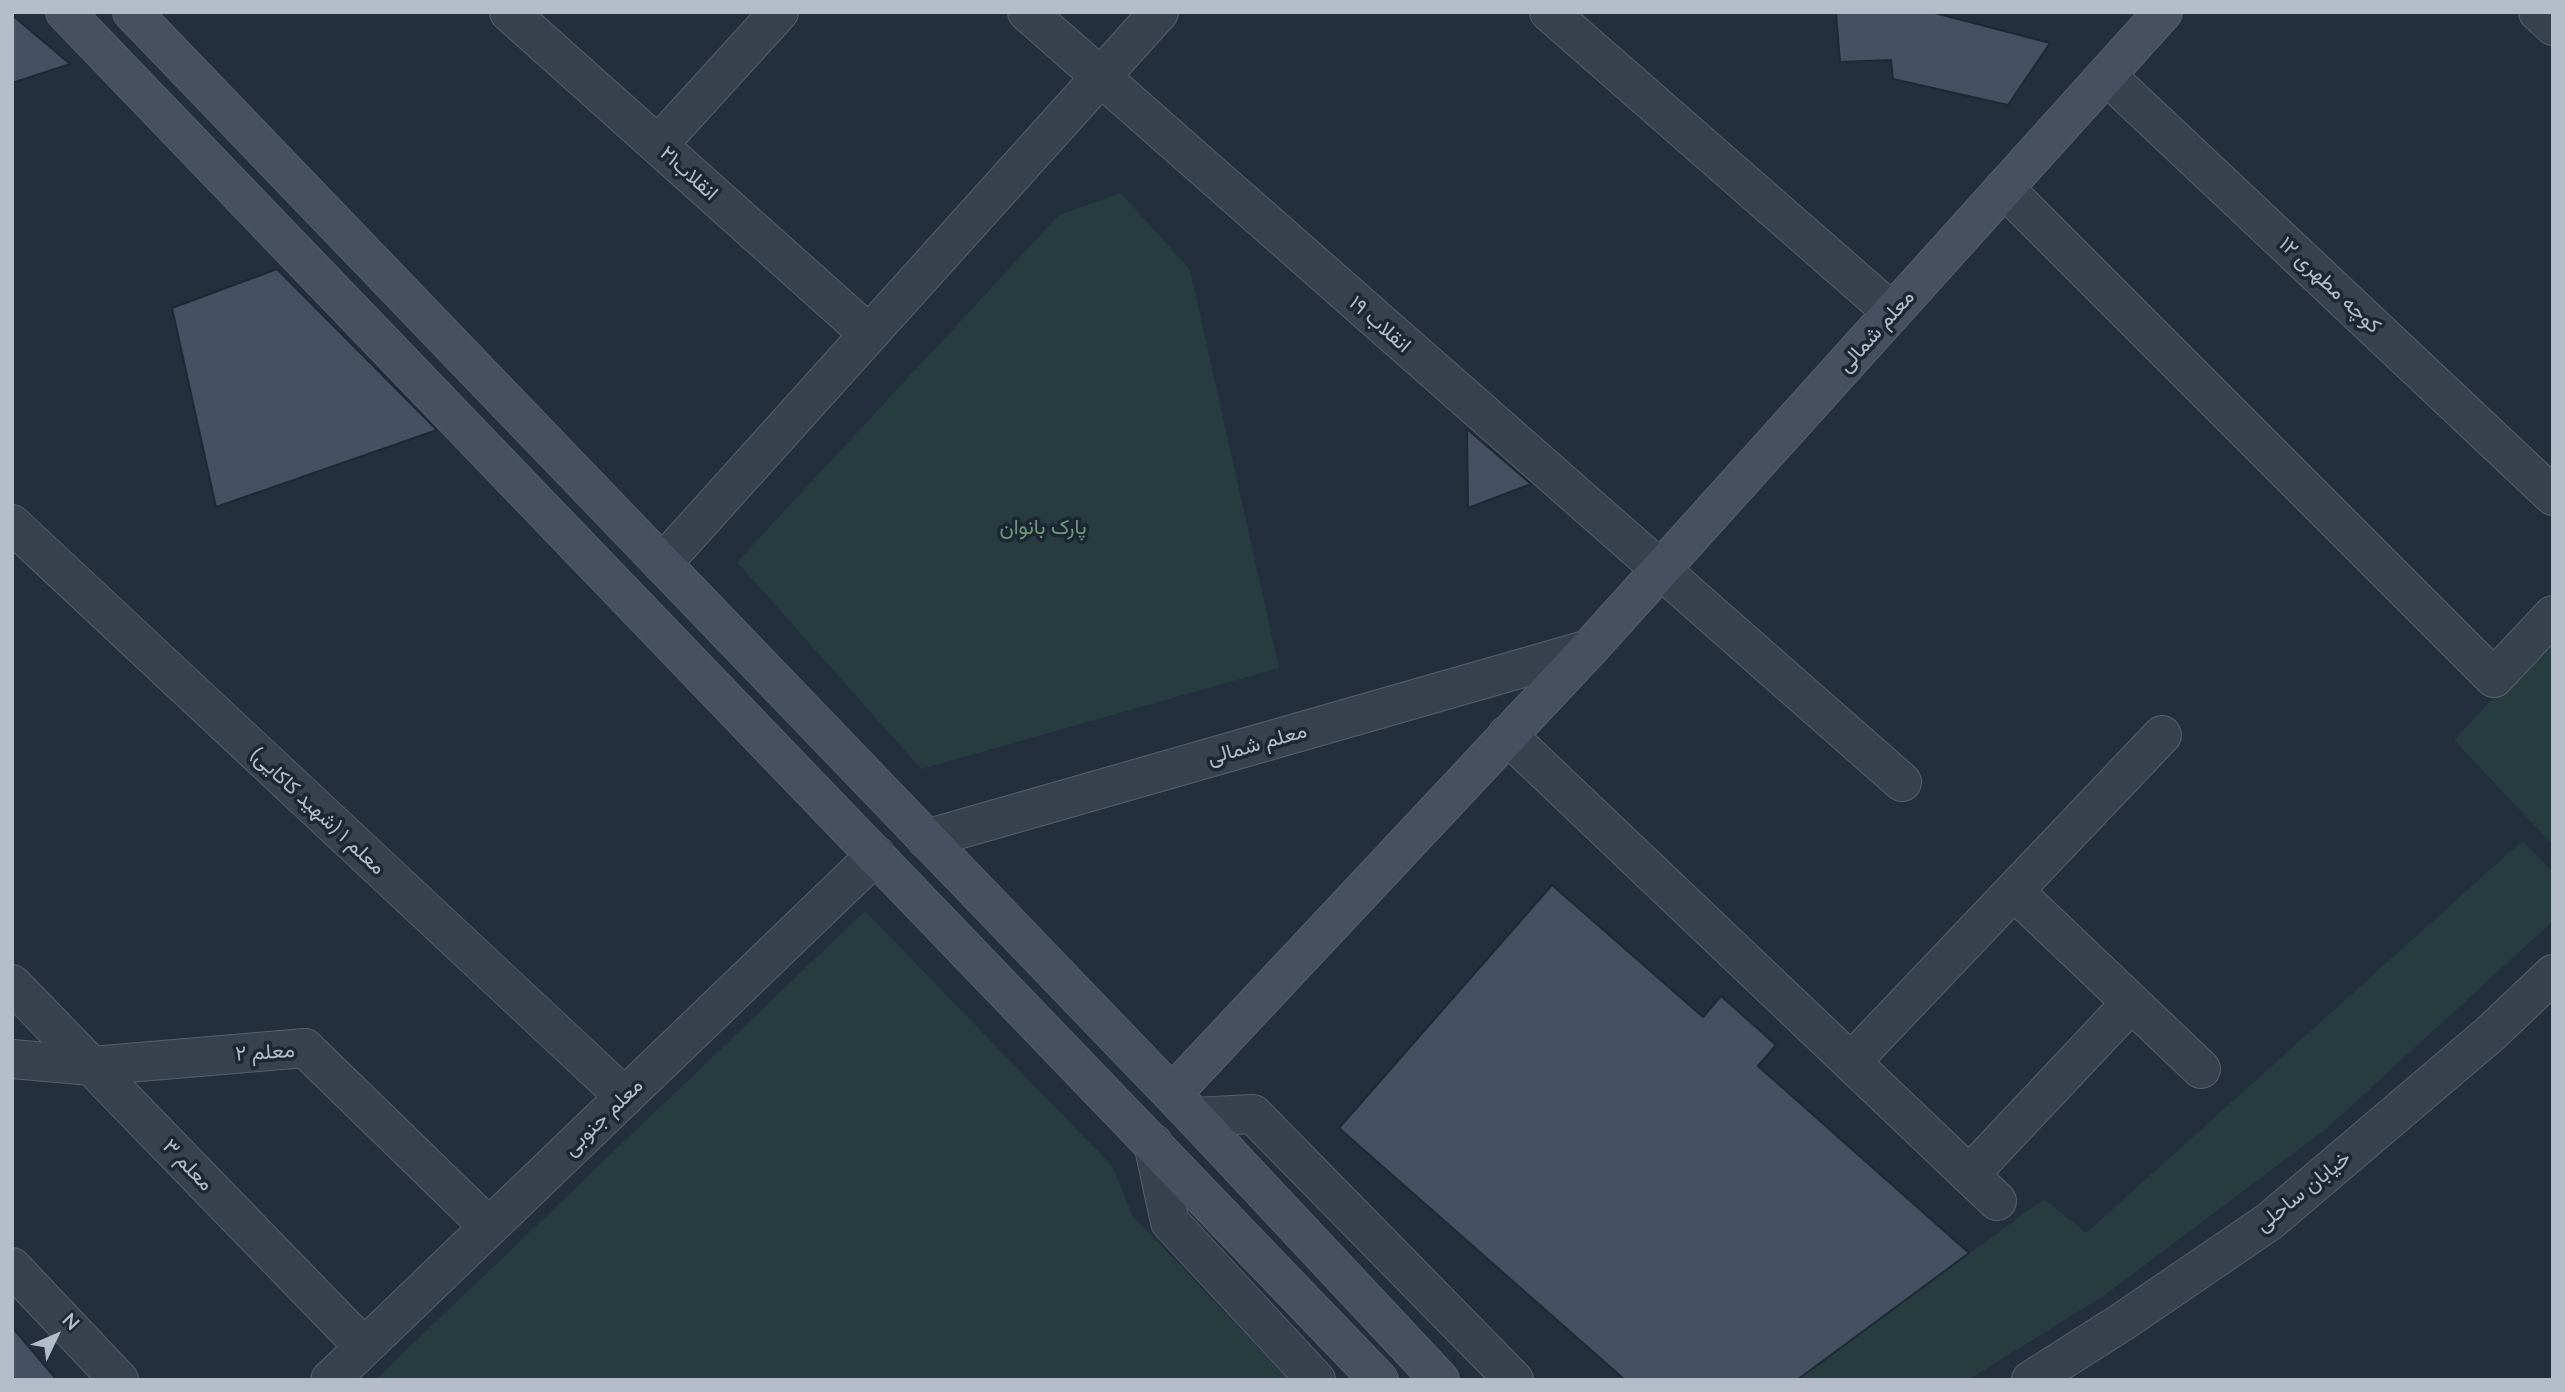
<!DOCTYPE html>
<meta charset="utf-8">
<style>
body{margin:0}
#map{position:relative;width:2565px;height:1392px;overflow:hidden;background:#242f3e;font-family:Lato,sans-serif}
canvas{display:block}
.frame{position:absolute;inset:0;border:14px solid #b4bcc9;pointer-events:none}
.north{position:absolute;left:21px;top:1301px;width:70px;height:70px;-webkit-text-stroke:5px #1d2633;paint-order:stroke;rotate:46deg;font-size:19px;font-weight:700;line-height:28px;text-align:center;color:#b4bcc9}
.north::after{content:'';display:block;margin:auto;width:24px;height:32px;background:#b4bcc9;clip-path:polygon(50% 0,100% 100%,50% 72%,0 100%)}
</style>
<div id="map">
<canvas width="2565" height="1392"></canvas>
<div class="frame"></div>
<div class="north">N</div>
</div>
<script>
const g = document.querySelector('canvas').getContext('2d');
g.lineJoin = 'round';
function fill(path, color) { g.fillStyle = color; g.fill(path, 'evenodd'); }
const poly = rows => new Path2D(rows.map(r => 'M' + r).join(''));
function strokePath(path, color, width, dash) { g.strokeStyle = color; g.lineWidth = width; g.lineCap = dash ? 'butt' : 'round'; g.setLineDash(dash || []); g.stroke(path); }
function label(font, color, halo, rows, align = 'center') {
  g.font = font + ' Lato,Vazirmatn,sans-serif'; g.lineWidth = 7; g.setLineDash([]); g.textBaseline = 'middle'; g.strokeStyle = halo; g.fillStyle = color; for (const [text, x, y, turn = 0] of rows) {
    g.save(); g.translate(x, y); g.rotate((+turn || 0) * Math.PI / 180); g.textAlign = isNaN(turn) ? turn : align; if (halo) g.strokeText(text, 0, 0); g.fillText(text, 0, 0); g.restore();
  }
}
fill(poly([
 [1121,193,1190,270,1279,668,921,769,737,562,1059,215],
 [2553,634,2553,845,2454,740],
 [2522,841,2553,872,2553,921,2326,1129,2105,1295,1968,1380,1797,1380,2044,1199,2086,1233],
 [865,911,1112,1166,1133,1216,1289,1380,375,1380]
]), '#263c3f');
const building = poly([
 [1836,12,1931,12,2050,43,2008,105,1893,79,1891,60,1840,62,1836,12],
 [12,15,70,64,12,83,12,15],
 [277,269,437,430,216,507,172,308,277,269],
 [1467,429,1531,484,1468,508,1467,429],
 [1552,885,1703,1017,1721,996,1776,1045,1758,1066,1969,1253,1797,1380,1625,1380,1339,1128,1552,885],
 [12,1327,57,1380,12,1380,12,1327]
]);
fill(building, '#455162');
strokePath(building, '#1f2835', 2);
const street = poly([
 [509,12,869,334],
 [1027,12,1902,782],
 [1549,12,1892,312],
 [2538,12,2553,26],
 [2106,75,2553,496],
 [658,145,779,12],
 [2004,188,2494,678,2553,615],
 [12,524,625,1097],
 [662,564,1159,12],
 [1507,735,1997,1201],
 [926,839,1589,649],
 [2014,891,2201,1069],
 [12,984,364,1347],
 [12,1059,92,1066,305,1048,489,1227],
 [1851,1062,2162,735],
 [1194,1117,1253,1114,1514,1380],
 [1153,1143,1170,1222,1316,1380],
 [1969,1175,2131,1003],
 [12,1267,119,1380],
 [330,1380,876,855],
 [2031,1380,2122,1322,2270,1221,2491,1033,2553,974]
]);
const secondary = poly([
 [65,12,1379,1380],
 [132,12,1194,1117,1440,1380],
 [1172,1094,1589,649,2163,12]
]);
strokePath(street, '#565f6c', 40);
strokePath(secondary, '#565f6c', 40);
strokePath(street, '#38414e', 38);
strokePath(secondary, '#465061', 38);
label('21px', '#b4bcc9', '#1d2633', [
 ["انقلاب۲۱",689,173,42],
 ["کوچه مطهری ۱۲",2330,285,43],
 ["انقلاب ۱۹",1380,324,41],
 ["معلم شمالی",1876,331,-48],
 ["معلم شمالی",1257,744,-16],
 ["معلم ۱ (شهید کاکایی)",318,811,43],
 ["معلم ۲",265,1052,-4],
 ["معلم جنوبی",603,1117,-44],
 ["معلم ۳",188,1165,46],
 ["خیابان ساحلی",2303,1191,-39]
]);
label('21px', '#6b9a76', '#1d2633', [
 ["پارک بانوان",1043,527]
]);
</script>
